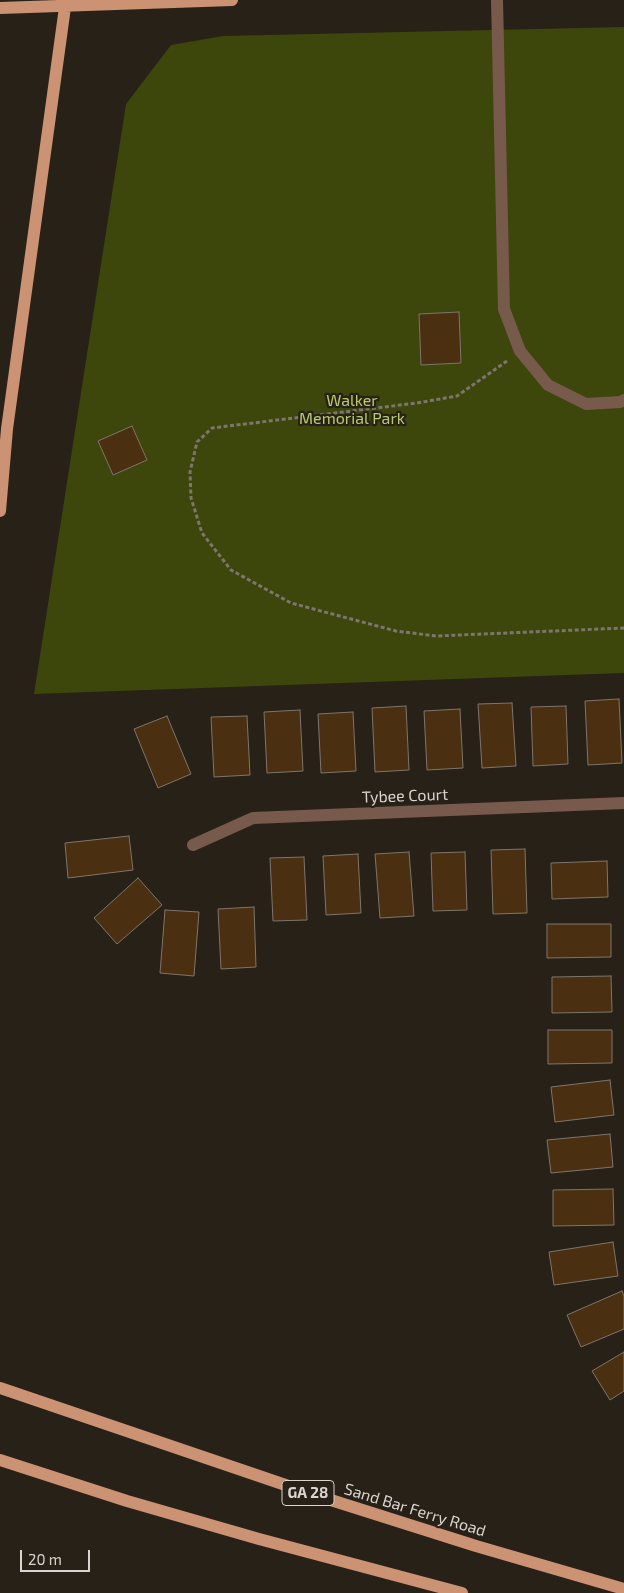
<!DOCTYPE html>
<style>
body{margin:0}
#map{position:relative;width:624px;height:1593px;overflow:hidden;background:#282118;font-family:"Exo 2",sans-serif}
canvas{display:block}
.scale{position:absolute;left:20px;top:1550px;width:70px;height:22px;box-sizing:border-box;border:2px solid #d9d4cf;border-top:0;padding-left:6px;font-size:15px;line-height:18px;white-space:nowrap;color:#d9d4cf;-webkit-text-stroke:4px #282118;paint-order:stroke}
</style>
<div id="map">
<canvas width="624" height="1593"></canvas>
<div class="scale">20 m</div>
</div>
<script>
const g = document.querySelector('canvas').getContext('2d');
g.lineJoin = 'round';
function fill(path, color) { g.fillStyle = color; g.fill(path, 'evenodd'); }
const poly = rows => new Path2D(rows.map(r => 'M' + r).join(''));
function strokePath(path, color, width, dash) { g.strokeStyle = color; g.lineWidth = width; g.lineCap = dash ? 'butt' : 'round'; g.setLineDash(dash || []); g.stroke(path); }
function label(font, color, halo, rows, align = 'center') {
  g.font = font + ' "Exo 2",sans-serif'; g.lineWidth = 4.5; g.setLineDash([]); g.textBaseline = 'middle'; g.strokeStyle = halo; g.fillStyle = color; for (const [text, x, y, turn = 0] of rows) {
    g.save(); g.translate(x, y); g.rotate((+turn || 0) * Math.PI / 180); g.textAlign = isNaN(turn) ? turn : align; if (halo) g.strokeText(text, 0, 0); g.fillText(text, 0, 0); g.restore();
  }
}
fill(poly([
 [624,27,624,673,34,694,126,104,171,45,223,36]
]), '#3d460b');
const building = poly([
 [459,312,461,363,421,365,419,314,459,312],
 [132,426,147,460,113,475,98,441,132,426],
 [619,699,622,763,588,765,585,701,619,699],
 [512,703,516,766,482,768,478,704,512,703],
 [406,706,409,770,375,772,372,708,406,706],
 [566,706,568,764,533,766,531,707,566,706],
 [460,709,463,768,427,770,424,711,460,709],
 [300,710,303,771,267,773,264,712,300,710],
 [353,712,356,771,321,773,318,714,353,712],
 [167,716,191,774,158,788,134,729,167,716],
 [247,716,250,775,214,777,211,717,247,716],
 [129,836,133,870,68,878,65,843,129,836],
 [525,849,527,913,493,914,491,850,525,849],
 [409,852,414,916,380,918,375,854,409,852],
 [465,852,467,910,433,911,431,853,465,852],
 [358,854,361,913,326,915,323,856,358,854],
 [304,857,307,920,273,921,270,858,304,857],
 [607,861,608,897,552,899,551,863,607,861],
 [138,878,162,905,117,944,94,918,138,878],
 [254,907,256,967,221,969,218,909,254,907],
 [165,910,199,912,194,976,160,973,165,910],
 [547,924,611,924,611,957,547,958,547,924],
 [611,976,612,1012,552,1013,552,977,611,976],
 [548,1030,612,1030,612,1063,548,1064,548,1030],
 [610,1080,614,1115,555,1122,551,1087,610,1080],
 [610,1134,613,1167,551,1173,547,1140,610,1134],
 [613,1189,614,1225,553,1226,553,1190,613,1189],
 [613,1242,618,1276,554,1285,549,1252,613,1242],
 [622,1291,624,1296,624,1329,581,1347,567,1315,622,1291],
 [624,1352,624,1391,610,1400,592,1371,624,1352]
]);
fill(building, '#4a3011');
strokePath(building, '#7f756c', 1);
strokePath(poly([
 [507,361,457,396,417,403,212,428,197,442,190,472,191,498,202,533,231,570,291,603,396,631,436,636,624,628]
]), '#7c766f', 3, [4, 2.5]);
strokePath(poly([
 [497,0,504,309,520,351,548,385,586,404,620,402,624,400],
 [193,845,253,818,624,803]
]), '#775a4c', 12);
strokePath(poly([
 [0,8,232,0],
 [0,511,7,429,66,0],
 [0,1388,315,1495,476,1546,624,1589],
 [0,1460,127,1501,259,1539,462,1593]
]), '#cc9274', 12);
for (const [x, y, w] of [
 [308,1493,52]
]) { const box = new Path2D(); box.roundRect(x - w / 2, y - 12.5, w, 25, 4); g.fillStyle = '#282118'; g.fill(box); strokePath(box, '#d9d4cf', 1); }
label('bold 15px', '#d9d4cf', null, [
 ["GA 28",308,1493]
]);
label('16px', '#b9cc69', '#282118', [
 ["Walker",352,401],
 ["Memorial Park",352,419]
]);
label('16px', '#d9d4cf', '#282118', [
 ["Tybee Court",405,796,-2],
 ["Sand Bar Ferry Road",415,1510,17]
]);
</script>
